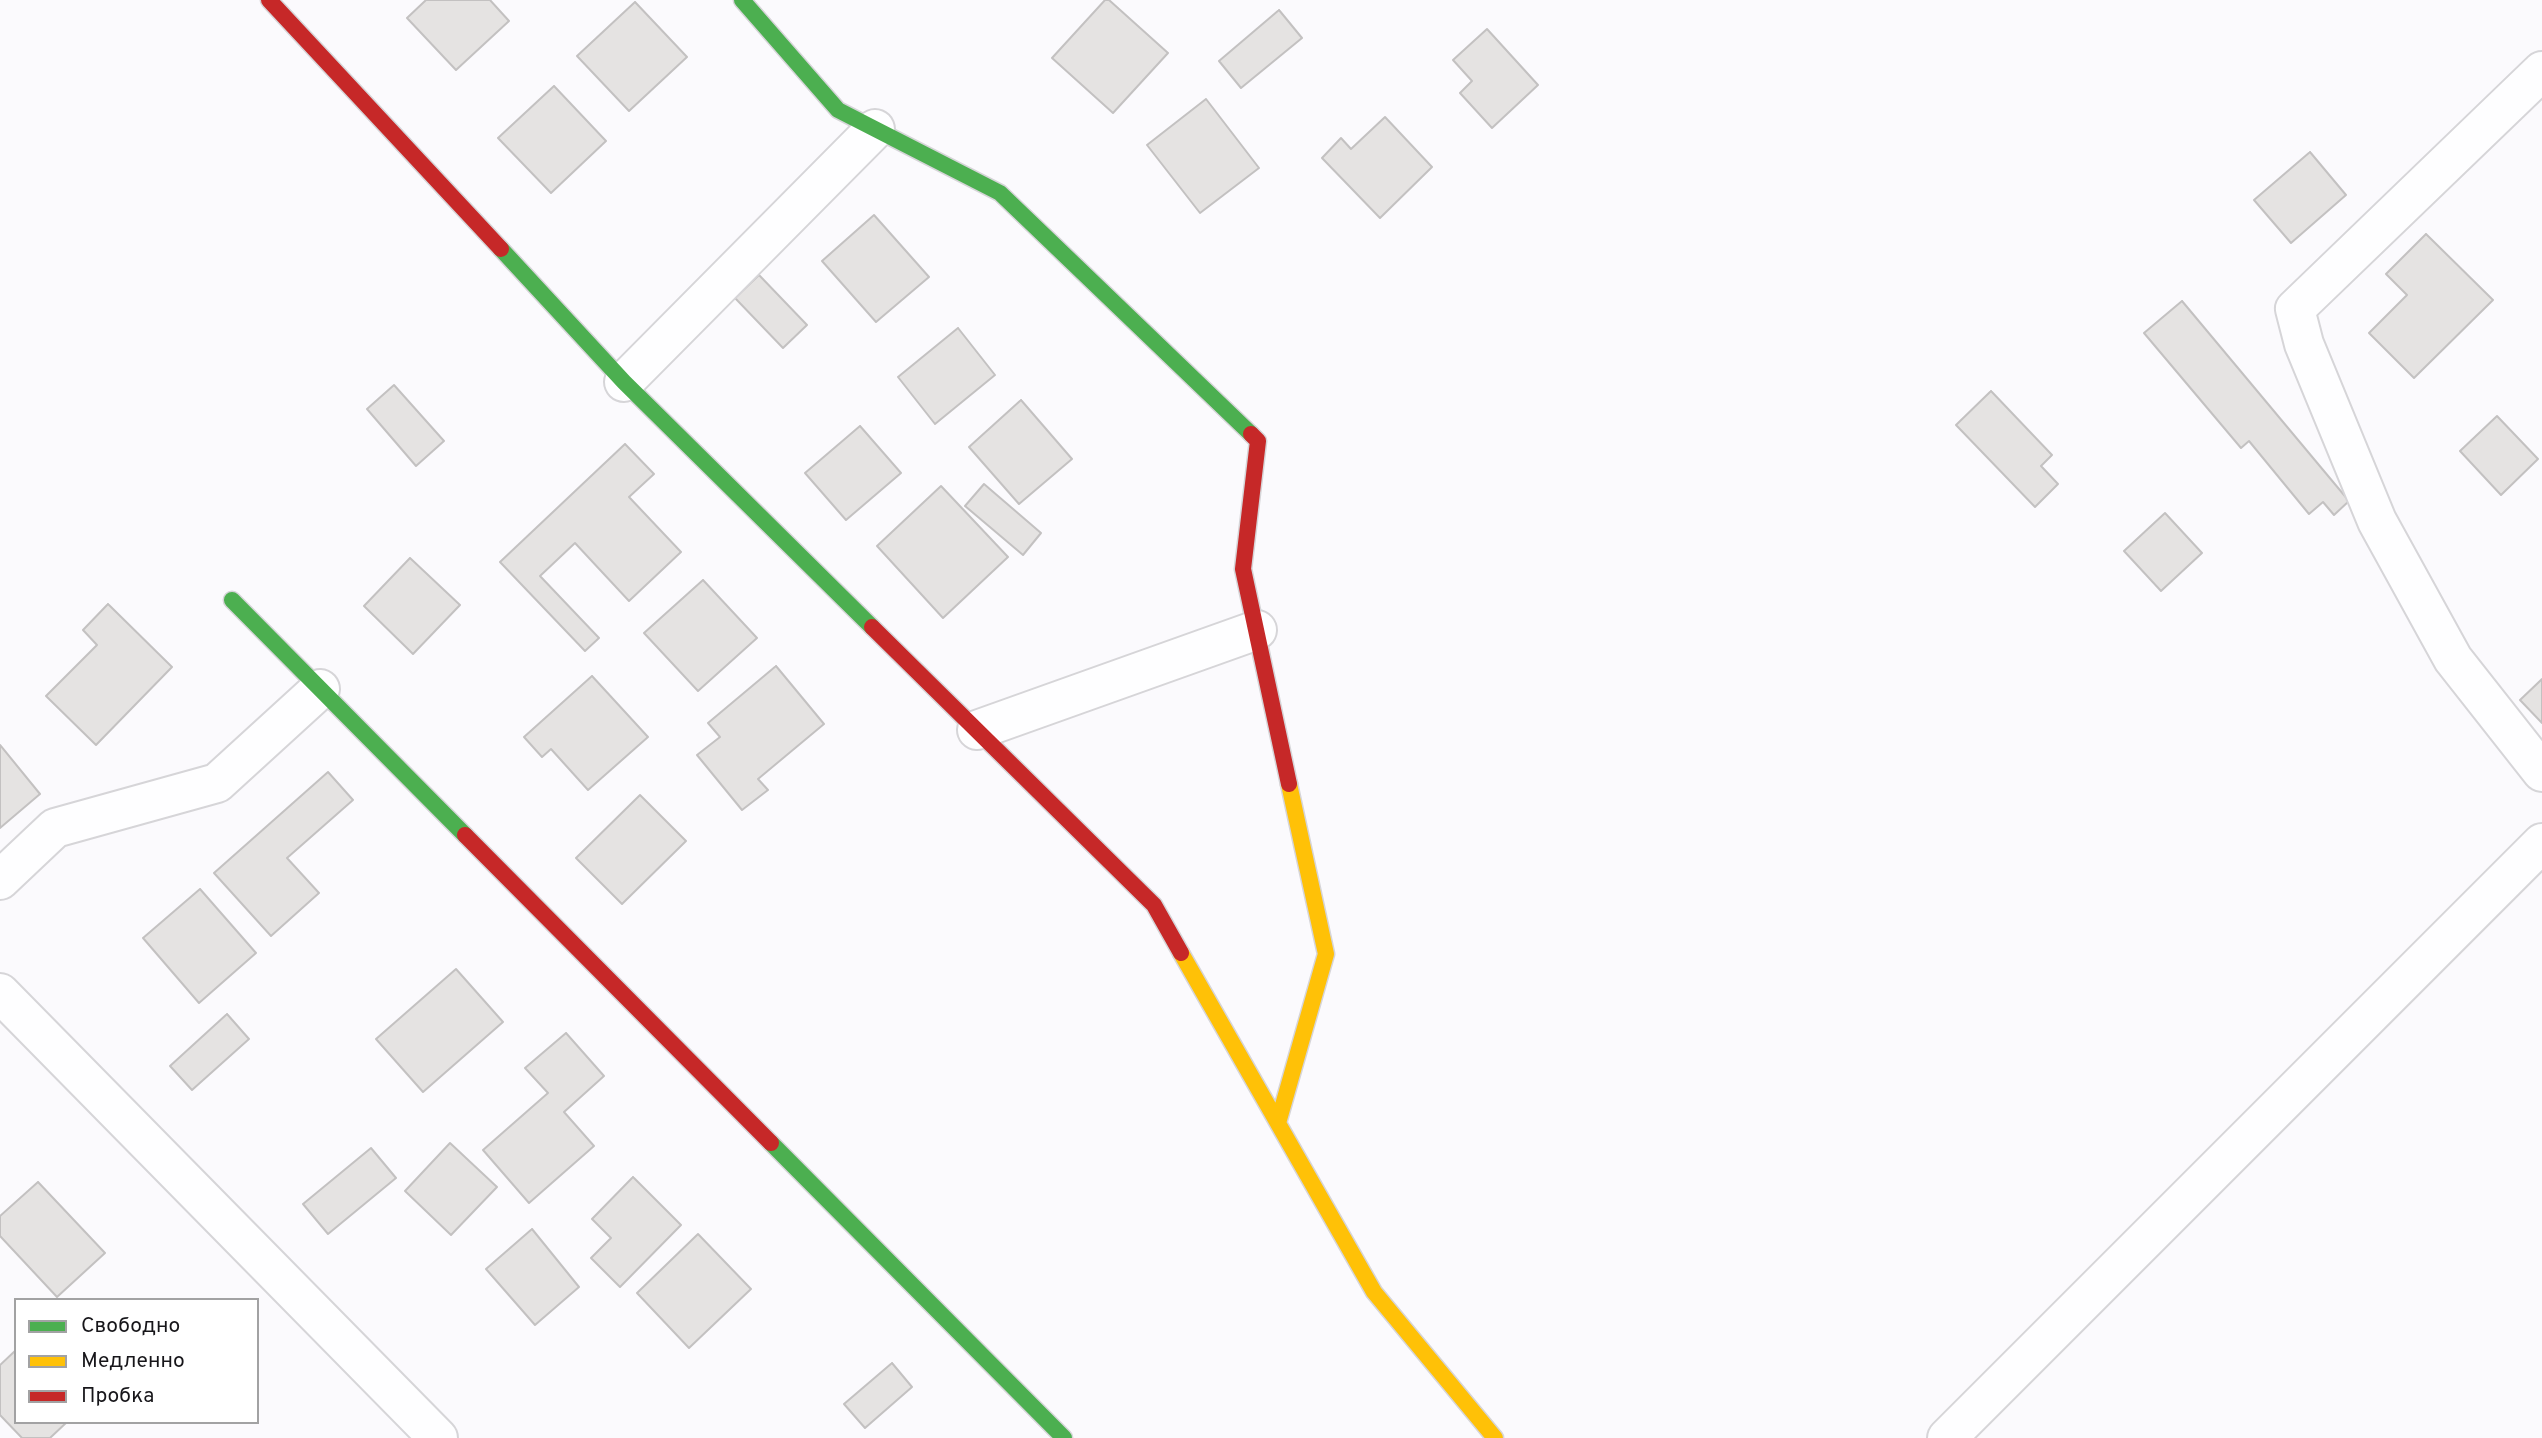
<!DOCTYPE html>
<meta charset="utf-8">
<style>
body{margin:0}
#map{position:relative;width:2542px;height:1438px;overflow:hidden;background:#fbfafd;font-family:Overpass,sans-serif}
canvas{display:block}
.legend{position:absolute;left:14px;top:1298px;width:245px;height:126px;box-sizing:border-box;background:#fff;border:2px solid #a2a2a3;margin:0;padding:9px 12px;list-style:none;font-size:21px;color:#17161a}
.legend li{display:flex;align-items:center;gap:14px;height:35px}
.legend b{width:35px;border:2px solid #a2a2a3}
</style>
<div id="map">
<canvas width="2542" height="1438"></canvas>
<ul class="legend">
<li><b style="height:9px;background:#4caf50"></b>Свободно</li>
<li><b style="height:9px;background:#ffc107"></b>Медленно</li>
<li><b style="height:9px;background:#c62828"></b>Пробка</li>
</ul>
</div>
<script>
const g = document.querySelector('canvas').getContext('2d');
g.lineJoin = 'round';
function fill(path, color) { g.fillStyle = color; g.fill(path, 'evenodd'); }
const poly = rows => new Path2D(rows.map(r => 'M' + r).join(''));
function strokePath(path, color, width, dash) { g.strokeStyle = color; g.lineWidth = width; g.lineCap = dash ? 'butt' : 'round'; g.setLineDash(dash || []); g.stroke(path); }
const building = poly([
 [426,0,490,0,509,21,456,70,407,18,426,0],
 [1105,0,1109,0,1168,53,1113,113,1052,58,1105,0],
 [635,2,687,57,629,111,577,56,635,2],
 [1279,10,1302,38,1241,88,1219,61,1279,10],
 [1487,29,1538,85,1492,128,1460,93,1472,81,1453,60,1487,29],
 [554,86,606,141,551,193,498,138,554,86],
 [1206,99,1259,168,1200,213,1147,145,1206,99],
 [1385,117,1432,167,1380,218,1322,158,1341,138,1351,149,1385,117],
 [2310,152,2346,195,2291,243,2254,200,2310,152],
 [874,215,929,277,876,322,822,261,874,215],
 [2426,234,2493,300,2414,378,2369,333,2407,295,2386,274,2426,234],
 [759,275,807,325,783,348,735,298,759,275],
 [2182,301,2349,501,2334,515,2323,502,2309,514,2249,441,2241,448,2144,333,2182,301],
 [958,328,995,375,935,424,898,377,958,328],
 [394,385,444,441,416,466,367,409,394,385],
 [1991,391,2052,455,2041,466,2058,484,2035,507,1956,425,1991,391],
 [1021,400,1072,459,1019,504,969,447,1021,400],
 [2497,416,2538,459,2501,495,2460,451,2497,416],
 [860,426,901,473,846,520,805,473,860,426],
 [625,444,654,474,629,497,681,552,629,601,575,543,540,576,599,638,585,651,500,562,625,444],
 [984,484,1041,533,1023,555,965,506,984,484],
 [941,486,1008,557,943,618,877,546,941,486],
 [2165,513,2202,553,2161,591,2124,551,2165,513],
 [410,558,460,605,413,654,364,606,410,558],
 [703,580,757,638,698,691,644,633,703,580],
 [108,604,172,667,96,745,46,696,97,645,83,630,108,604],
 [776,666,824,724,758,779,768,790,742,810,697,755,720,737,708,723,776,666],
 [592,676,648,737,588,790,551,749,542,757,524,737,592,676],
 [2542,679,2542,723,2520,700,2542,679],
 [0,745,40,794,0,828,0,745],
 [328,772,353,800,287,858,319,893,271,936,214,873,328,772],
 [640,795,686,841,622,904,576,858,640,795],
 [200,889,256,953,199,1003,143,938,200,889],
 [456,969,503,1022,423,1092,376,1039,456,969],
 [227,1014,249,1039,192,1090,170,1066,227,1014],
 [566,1033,604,1076,564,1112,594,1146,529,1203,483,1150,548,1093,525,1068,566,1033],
 [450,1143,497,1187,451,1235,405,1191,450,1143],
 [371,1148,396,1178,328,1234,303,1204,371,1148],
 [633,1177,681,1225,620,1287,591,1258,611,1238,592,1219,633,1177],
 [38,1182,105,1253,57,1297,0,1236,0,1216,38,1182],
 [532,1229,579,1287,535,1325,486,1269,532,1229],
 [698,1234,751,1289,689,1348,637,1293,698,1234],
 [16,1350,16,1422,67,1422,50,1438,22,1438,0,1415,0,1365,16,1350],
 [892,1363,912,1387,865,1428,844,1404,892,1363]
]);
fill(building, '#e5e3e2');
strokePath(building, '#c3c1c1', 2);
const street = poly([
 [2542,71,2295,309,2304,344,2377,521,2453,659,2542,772],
 [624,382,875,129],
 [977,730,1257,630],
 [0,880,55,828,217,783,320,689],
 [0,993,438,1438],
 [1947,1438,2542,843]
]);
const fast = poly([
 [742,0,838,110,1000,193,1251,434],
 [501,249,624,382,872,627],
 [232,600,465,835],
 [771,1143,1064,1438]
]);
const slow = poly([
 [1181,953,1374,1292,1495,1438],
 [1278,1123,1326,954,1289,784]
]);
const jam = poly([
 [269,0,501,249],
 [1251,434,1258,441,1243,569,1289,784],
 [872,627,1154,905,1181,953],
 [465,835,771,1143]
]);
strokePath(street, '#d6d5d8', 42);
strokePath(fast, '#d6d5d8', 19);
strokePath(slow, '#d6d5d8', 19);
strokePath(jam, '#d6d5d8', 19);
strokePath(street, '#fefeff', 38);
strokePath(fast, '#4caf50', 16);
strokePath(slow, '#ffc107', 16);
strokePath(jam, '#c62828', 16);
</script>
